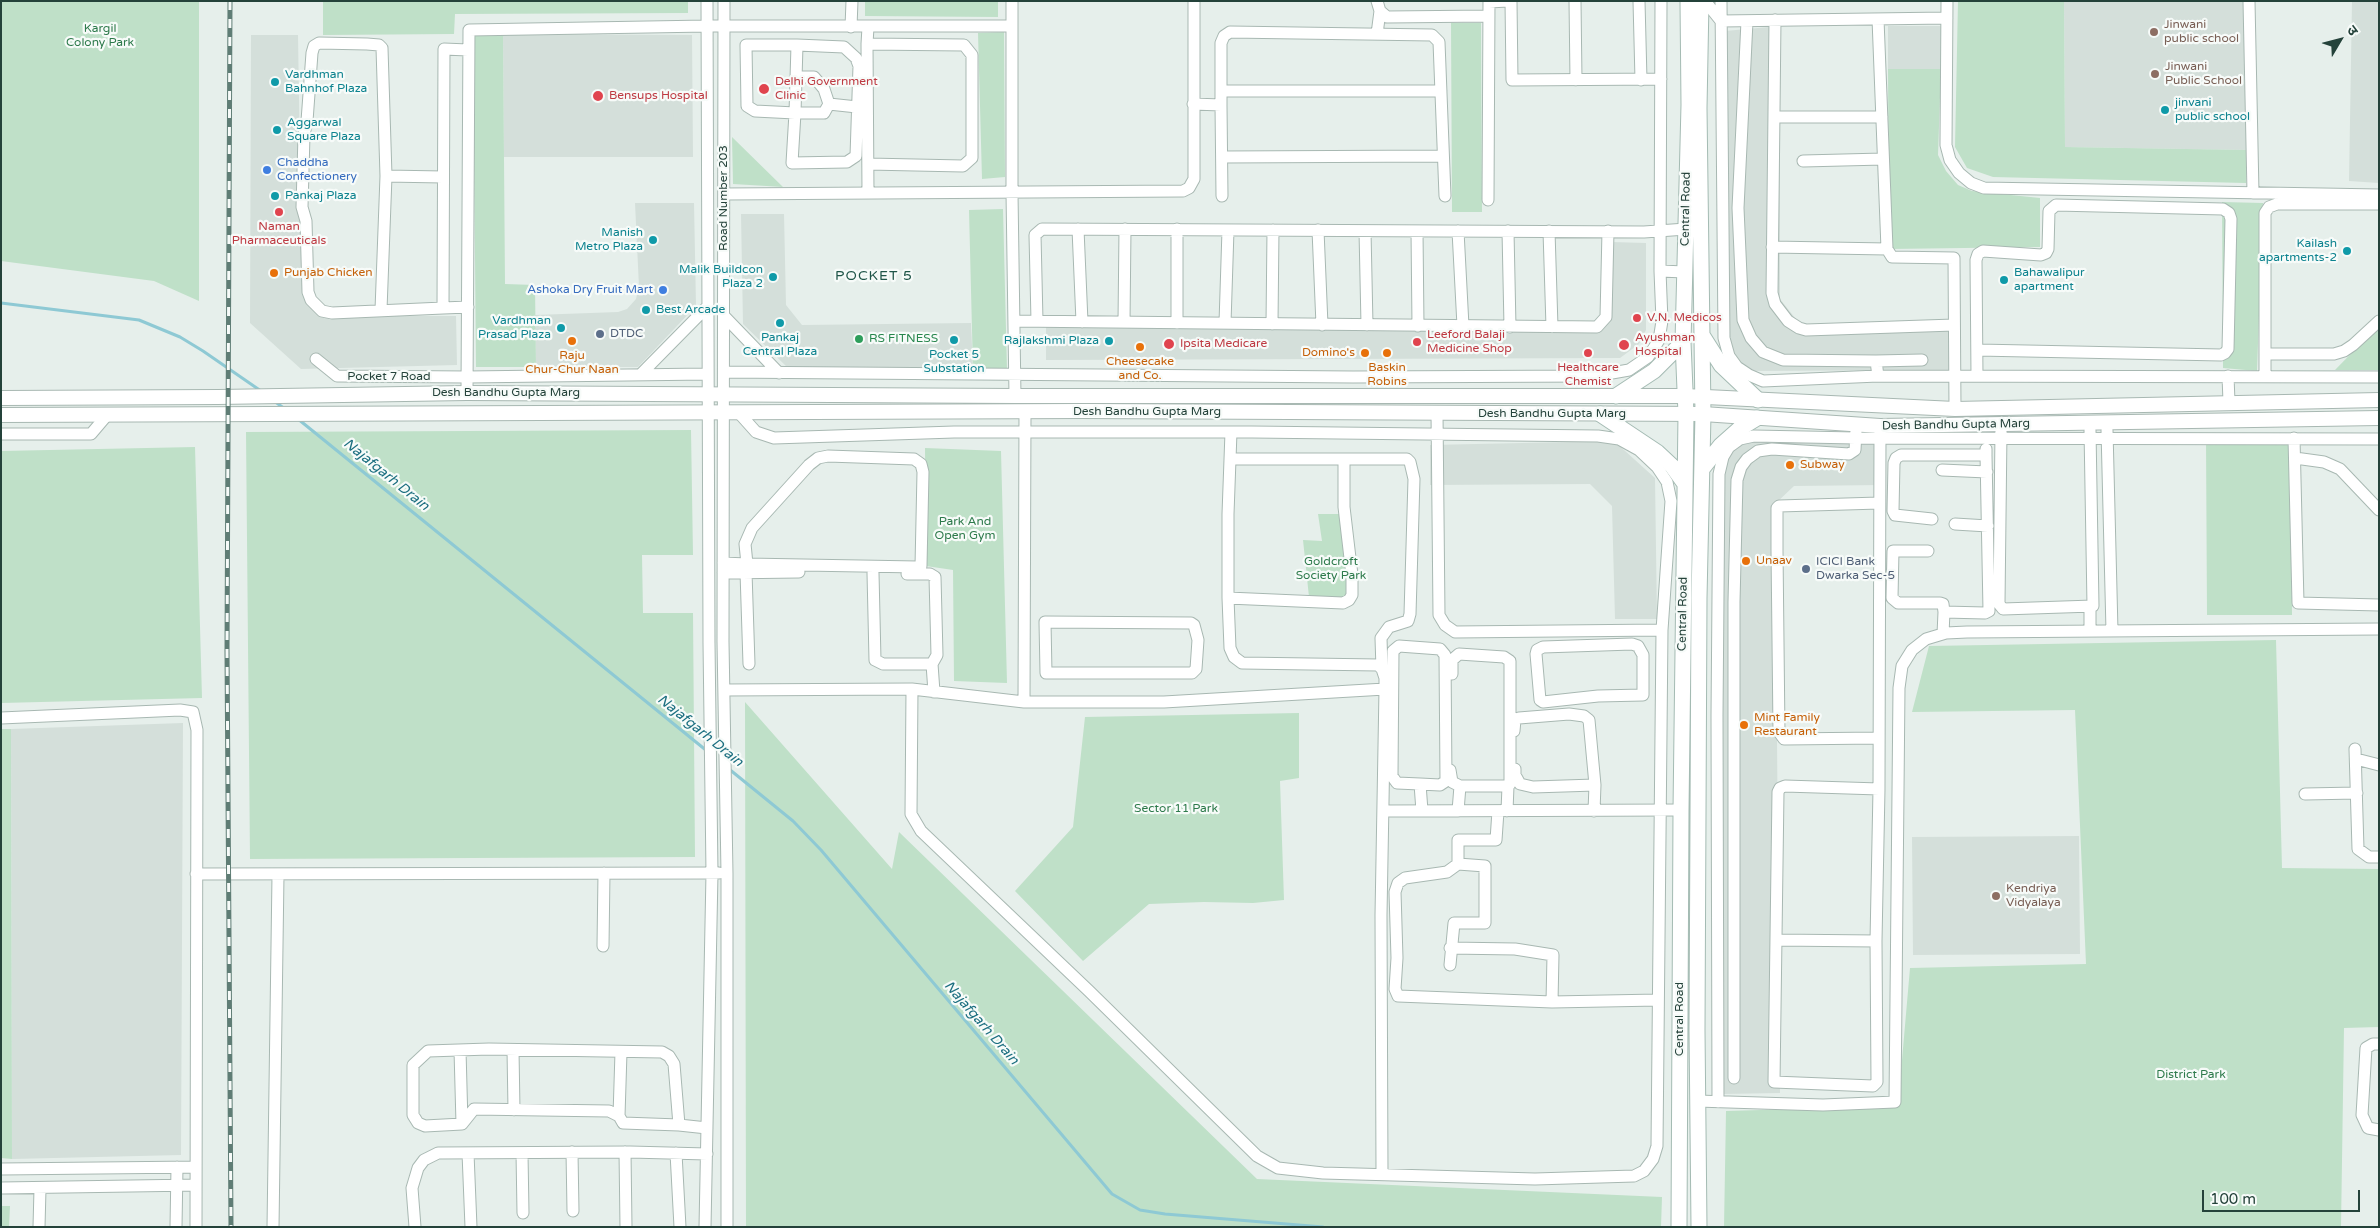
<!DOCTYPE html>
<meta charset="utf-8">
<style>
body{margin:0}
#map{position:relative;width:2380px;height:1228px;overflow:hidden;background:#e6efeb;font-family:"Varela Round","Noto Sans Devanagari",sans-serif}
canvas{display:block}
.frame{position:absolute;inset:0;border:2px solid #24423a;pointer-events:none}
.north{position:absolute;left:2315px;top:15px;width:50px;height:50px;-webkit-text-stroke:4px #f7fbf9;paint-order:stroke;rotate:53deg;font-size:14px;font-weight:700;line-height:20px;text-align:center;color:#24423a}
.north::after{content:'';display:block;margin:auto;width:18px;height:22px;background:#24423a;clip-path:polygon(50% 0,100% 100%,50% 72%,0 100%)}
.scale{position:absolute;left:2202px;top:1190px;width:158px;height:22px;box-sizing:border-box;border:2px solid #24423a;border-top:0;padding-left:6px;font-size:15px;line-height:18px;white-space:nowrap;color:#24423a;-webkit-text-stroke:4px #f7fbf9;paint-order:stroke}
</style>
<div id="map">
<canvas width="2380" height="1228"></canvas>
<div class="frame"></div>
<div class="north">उ</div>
<div class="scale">100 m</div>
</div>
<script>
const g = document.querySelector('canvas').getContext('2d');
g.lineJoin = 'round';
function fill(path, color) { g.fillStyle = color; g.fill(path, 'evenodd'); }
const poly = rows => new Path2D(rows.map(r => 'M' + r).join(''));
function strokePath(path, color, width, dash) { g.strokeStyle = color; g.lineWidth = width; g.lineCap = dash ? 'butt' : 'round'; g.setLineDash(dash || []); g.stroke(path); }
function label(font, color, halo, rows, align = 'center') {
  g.font = font + ' "Varela Round",sans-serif'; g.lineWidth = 4.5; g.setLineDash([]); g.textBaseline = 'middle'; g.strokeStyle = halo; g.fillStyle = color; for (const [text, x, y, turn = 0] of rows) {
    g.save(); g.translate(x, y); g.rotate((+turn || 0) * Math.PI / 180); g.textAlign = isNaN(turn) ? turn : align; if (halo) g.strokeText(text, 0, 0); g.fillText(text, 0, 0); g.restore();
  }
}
fill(poly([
 [2064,1,2244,1,2247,150,2065,147],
 [2352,1,2379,1,2379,183,2349,181],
 [1780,26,1780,299,1803,328,1954,326,1952,370,1751,371,1735,357,1727,325,1725,31],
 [1888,26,1941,26,1941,69,1888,69],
 [503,34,692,35,693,157,504,157],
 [251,35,298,35,302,290,323,316,456,316,457,365,301,369,250,323],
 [635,203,694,203,696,306,638,367,536,367,535,315,618,312,627,309,636,299,639,287],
 [741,214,784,214,786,305,802,325,971,323,973,370,788,368,743,324],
 [1611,242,1646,243,1646,330,1639,344,1620,358,1046,360,1046,326,1596,330,1610,314],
 [1742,438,1882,439,1882,485,1794,486,1775,504,1780,1093,1723,1094,1718,459],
 [1614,441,1655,478,1657,619,1615,619,1612,506,1590,484,1430,485,1430,445],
 [183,723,181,1155,12,1159,11,729],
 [2079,836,2080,954,1913,955,1912,837]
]), '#d4dfda');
fill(poly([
 [1,1,199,1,199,301,154,281,1,261],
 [323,1,688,1,688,13,455,14,454,34,323,35],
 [865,1,998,1,998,17,865,16],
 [1958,1,2064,1,2065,147,2247,150,2246,183,1993,177,1967,168,1955,147],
 [1451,23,1481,23,1482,212,1452,212],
 [1004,32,1005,177,982,179,978,33],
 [503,34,505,284,535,285,536,367,476,367,473,35],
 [1888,69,1941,69,1938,155,1946,171,1958,185,1972,191,2040,198,2040,247,1889,249],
 [732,137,783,187,733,184],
 [2222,202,2263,203,2257,371,2223,368],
 [1003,209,1007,369,973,370,969,210],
 [2379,325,2379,370,2335,370],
 [691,430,693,555,642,555,643,613,693,613,695,857,250,859,246,432],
 [2206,440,2291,440,2292,615,2207,615],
 [195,447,202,698,1,703,1,451],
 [925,448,1001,451,1007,683,954,681,953,570,926,566],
 [1318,514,1346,514,1348,548,1355,550,1356,600,1309,597,1303,540,1322,541],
 [2276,640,2282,868,2379,869,2379,1027,2344,1028,2341,1227,1724,1227,1726,1111,1898,1106,1910,968,2086,964,2075,710,1912,712,1929,646],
 [745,702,892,869,899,832,1257,1179,1662,1197,1661,1227,746,1227],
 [1299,713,1299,778,1280,781,1284,900,1253,903,1204,902,1149,904,1083,961,1015,891,1073,827,1085,717],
 [1,729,11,729,12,1159,1,1158],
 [1,1206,10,1206,9,1227,1,1227]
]), '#bfe0c8');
strokePath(poly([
 [1,303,139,320,180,337,203,351,261,391],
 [274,401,285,409],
 [298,419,707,751],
 [729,769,793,821,821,850,1112,1194,1140,1210,1165,1214,1323,1227]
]), '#8ec9d4', 3);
const minor = poly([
 [724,1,723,642,727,873,727,1227],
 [1012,1,1012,193,1015,396],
 [1377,1,1380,11,1387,17,1489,16],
 [1511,1,1512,80,1661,79],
 [1575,1,1576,80],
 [1639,1,1641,80],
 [1705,1,1721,21,1947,18],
 [1721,1,1724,338,1729,356,1737,367,1749,375,1763,381,1878,376,2379,377],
 [1947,1,1946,145,1950,160,1959,173,1971,183,1984,188,2379,195],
 [2249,1,2253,193],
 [1489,2,1508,1],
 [1878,19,1887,249,1892,257,1954,258,1955,409],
 [1775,20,1772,293,1775,304,1788,321,1799,328,1806,330,1954,325],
 [1747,21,1738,208,1743,320,1751,338,1763,352,1783,360,1876,361,1878,376],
 [851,27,852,1],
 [868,27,867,44,964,45,972,55,972,158,963,166,868,164],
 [1377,34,1380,11],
 [867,44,868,193],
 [797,45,795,113,792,163,847,162,856,156,859,66,856,58,844,47,797,45,746,45,747,106,755,111,795,113,824,113,829,104],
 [468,50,444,49,443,308,468,307],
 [796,77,814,77,824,89,829,104,857,107],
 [1221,91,1441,91],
 [1193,104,1221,105,1221,43,1224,36,1230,32,1432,35,1439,42,1445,196],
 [1221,105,1222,196],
 [1774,117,1882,117],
 [1222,157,1443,156],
 [1803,161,1883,159],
 [386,176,443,177],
 [724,194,1183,191,1189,188,1194,179,1194,1],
 [1488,200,1489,1],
 [1078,229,1082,322],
 [1177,229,1177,323],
 [1318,230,1322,325],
 [1365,231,1367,325],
 [1417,231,1418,326],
 [1458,231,1463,326],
 [1508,231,1510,327],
 [1549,231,1552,327],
 [1772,247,1887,249],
 [1660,271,1685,272],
 [381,310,386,176,382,48,379,45,367,44,319,43,314,46,312,53,307,121,304,135,302,207,306,221,308,292,311,300,322,311,332,313,443,308],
 [724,316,779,373],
 [1014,321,1597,327,1606,317,1608,231],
 [1037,321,1035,235,1042,229,1644,232,1686,229],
 [1124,322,1125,229],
 [1225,323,1228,230],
 [1272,324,1273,230],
 [2265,354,2334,354,2344,351,2353,345,2379,321],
 [316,359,337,376,467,377,707,374],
 [1876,361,1922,360],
 [724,372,1353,377,1595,376,1629,370,1648,357,1659,340,1662,321,1660,271,1661,1],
 [642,373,707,307],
 [1977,376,1976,260,1978,254,1983,251,2041,255,2046,253,2048,249,2049,211,2056,205,2223,209,2229,213,2231,219,2228,349,2225,353,2221,355,1978,350],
 [2228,376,2229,402],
 [2265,377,2265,213,2269,207,2277,204,2379,204],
 [467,393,469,30,707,26,1011,26],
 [739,413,756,432,774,438,954,432,1252,432,1598,436,1619,439,1639,450,1657,467,1667,482,1671,501,1662,630,1657,1146,1653,1159,1644,1171,1634,1176,1535,1179,1323,1173,1278,1168,1257,1156,1089,991,921,831,911,814,912,689],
 [1437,413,1439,615,1445,625,1455,632,1662,630],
 [2107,430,2112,631],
 [2001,431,1999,604,2003,609,2093,606,2090,430],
 [1231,432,1228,514,1228,598,1230,648,1234,657,1242,663,1378,665,1382,669,1385,678,1385,689],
 [1,434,91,434,108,414],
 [2294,438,2298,603,2379,605],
 [2295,458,2324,462,2340,469,2379,510],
 [1230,459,1407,459,1410,462,1414,479,1410,614,1408,621,1389,627,1381,638,1382,669],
 [1942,470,1987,472],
 [1879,503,1779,506,1777,508,1777,550,1779,732,1784,739,1879,738],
 [1932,519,1895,515,1893,511,1894,463,1896,458,1901,455,1986,455,1986,449],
 [1955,524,1988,526],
 [1928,551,1893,551,1892,598,1898,603,1940,603,1943,604,1944,612],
 [723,563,747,564,917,567,921,566,923,472,921,464,914,459,828,456,818,458,809,465,752,528,745,544,747,564],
 [746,572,749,664],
 [723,573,799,572],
 [873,573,875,660,883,664,932,664,937,655,935,577,930,574,907,574],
 [1228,598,1343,603,1349,600,1352,595,1352,575,1344,507,1344,460],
 [1045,622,1191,623,1194,625,1198,640,1196,669,1192,673,1046,673,1045,622],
 [2090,631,2090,608],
 [1943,634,1944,612,1985,613,1989,611,1986,455],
 [1632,644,1638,646,1643,655,1643,695,1598,696,1543,702,1540,700,1536,654,1537,650,1543,647,1632,644],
 [932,664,934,692],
 [1452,674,1452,660,1459,654,1504,657,1510,661,1510,784,1508,786,1460,786,1458,811],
 [724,690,912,689,1024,702,1164,702,1385,689,1381,915,1382,1173],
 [1024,702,1025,412],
 [1,718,180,710,193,712,197,730,196,1227],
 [1514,731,1515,720,1519,718,1569,714,1584,716,1589,720,1595,785,1594,811],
 [2355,749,2358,849,2369,857,2379,857],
 [2356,759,2379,765],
 [1515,769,1515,775,1520,784,1533,787,1595,785],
 [1450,770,1452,782,1460,786],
 [1420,784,1397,783,1392,776,1393,651,1399,646,1440,649,1445,655,1446,781,1440,785,1420,784,1422,811],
 [1879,789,1785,786,1780,788,1778,792,1774,1082,1873,1086,1877,1082,1876,941,1879,789,1880,432],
 [2305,794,2357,793],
 [1384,811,1681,810],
 [1507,811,1508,786],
 [1458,864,1447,872,1405,878,1398,883,1395,892,1397,958,1395,989,1398,996,1552,1002,1658,1000],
 [196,874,719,873],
 [1776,940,1876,941],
 [603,946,604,873],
 [1450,948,1515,949,1553,955,1552,1002],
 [1450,965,1454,923,1485,923,1485,866,1458,864,1458,840,1496,840,1498,811],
 [2379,1044,2373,1044,2366,1048,2362,1115,2368,1128,2379,1130],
 [460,1050,462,1124],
 [513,1050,514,1110],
 [1734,1078,1734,602,1737,480,1741,467,1747,459,1758,451,1772,449,1849,454,1855,450,1856,431],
 [1697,1101,1823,1105,1895,1102,1899,688,1902,666,1912,650,1926,639,1946,633,1967,632,2379,629],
 [1718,1102,1717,716,1719,474,1723,457,1729,447,1740,439,1754,436,1856,438,2379,439],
 [619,1116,621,1052],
 [679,1125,623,1123,619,1116,609,1111,474,1109,462,1124,425,1126,418,1123,413,1115,413,1065,428,1051,489,1049,662,1052,669,1056,674,1064,679,1125,707,1128],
 [572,1152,573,1211],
 [625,1152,626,1227],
 [468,1153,471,1227],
 [522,1153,523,1213],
 [676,1153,680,1227],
 [1,1169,196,1167],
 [1,1188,196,1185],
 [39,1227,40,1189],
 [176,1227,177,1167],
 [273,1227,278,875],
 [415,1227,412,1188,418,1168,424,1160,438,1153,630,1152,707,1154],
 [705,1227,712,873,709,643,707,1]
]);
const tertiary = poly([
 [1,398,218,397,467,393,1015,396,1685,396,1955,409,2379,400],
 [1,415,1083,411,1703,414,1880,426,2379,418]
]);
const secondary = poly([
 [1702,335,1721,365,1758,400],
 [1616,396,1654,371,1683,342],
 [1600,414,1657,452,1672,466,1685,484],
 [1702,469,1721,445,1739,429,1757,418],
 [1679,1227,1681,810,1686,414,1683,342,1689,105,1688,1],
 [1699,1227,1697,1030,1699,598,1703,414,1699,108,1701,1]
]);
strokePath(minor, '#a8b8b2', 13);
strokePath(tertiary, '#a8b8b2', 16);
strokePath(secondary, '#a4bbb3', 17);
strokePath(minor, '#fff', 11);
strokePath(tertiary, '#fff', 14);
strokePath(secondary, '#fff', 15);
const rail = poly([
 [230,1,227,650,231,1227]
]);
strokePath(rail, '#5f7d75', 5);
strokePath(rail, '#f7fbf9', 3, [9]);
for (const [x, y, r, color] of [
 [2154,32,5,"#8d6e63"],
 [2155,74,5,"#8d6e63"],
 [275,82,5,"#0f9aa8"],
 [764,89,6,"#e0444e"],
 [598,96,6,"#e0444e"],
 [2165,110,5,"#0f9aa8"],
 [277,130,5,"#0f9aa8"],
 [267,170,5,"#3f7fe0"],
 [275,196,5,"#0f9aa8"],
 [279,212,5,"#e0444e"],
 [653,240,5,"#0f9aa8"],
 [2347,251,5,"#0f9aa8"],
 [274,273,5,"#e8710a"],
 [773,277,5,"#0f9aa8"],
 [2004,280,5,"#0f9aa8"],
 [663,290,5,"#3f7fe0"],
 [646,310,5,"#0f9aa8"],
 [1637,318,5,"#e0444e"],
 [780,323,5,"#0f9aa8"],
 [561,328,5,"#0f9aa8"],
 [600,334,5,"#5c6f8a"],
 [859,339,5,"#2e9e5b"],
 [954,340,5,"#0f9aa8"],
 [572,341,5,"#e8710a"],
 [1109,341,5,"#0f9aa8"],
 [1417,342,5,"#e0444e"],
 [1169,344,6,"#e0444e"],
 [1624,345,6,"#e0444e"],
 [1140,347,5,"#e8710a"],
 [1365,353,5,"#e8710a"],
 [1387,353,5,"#e8710a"],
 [1588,353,5,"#e0444e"],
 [1790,465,5,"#e8710a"],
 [1746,561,5,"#e8710a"],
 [1806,569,5,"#5c6f8a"],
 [1744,725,5,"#e8710a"],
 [1996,896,5,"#8d6e63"]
]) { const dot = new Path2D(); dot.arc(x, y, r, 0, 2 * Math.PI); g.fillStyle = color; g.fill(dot); strokePath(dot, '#f7fbf9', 2); }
label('12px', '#785e54', '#f7fbf9', [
 ["Jinwani",2164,25],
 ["public school",2164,39],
 ["Jinwani",2165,67],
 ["Public School",2165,81],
 ["Kendriya",2006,889],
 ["Vidyalaya",2006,903]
], 'left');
label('12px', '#2d7a4b', '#f7fbf9', [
 ["Kargil",100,29],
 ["Colony Park",100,43],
 ["Park And",965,522],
 ["Open Gym",965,536],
 ["Goldcroft",1331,562],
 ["Society Park",1331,576],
 ["Sector 11 Park",1176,809],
 ["District Park",2191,1075]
]);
label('12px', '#0d838f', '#f7fbf9', [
 ["Vardhman",285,75],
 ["Bahnhof Plaza",285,89],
 ["jinvani",2175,103],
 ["public school",2175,117],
 ["Aggarwal",287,123],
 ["Square Plaza",287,137],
 ["Pankaj Plaza",285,196],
 ["Manish",643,233,"right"],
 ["Metro Plaza",643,247,"right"],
 ["Kailash",2337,244,"right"],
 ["apartments-2",2337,258,"right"],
 ["Malik Buildcon",763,270,"right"],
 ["Plaza 2",763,284,"right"],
 ["Bahawalipur",2014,273],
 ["apartment",2014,287],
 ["Best Arcade",656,310],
 ["Vardhman",551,321,"right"],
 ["Prasad Plaza",551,335,"right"],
 ["Pankaj",780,338,"center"],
 ["Central Plaza",780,352,"center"],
 ["Rajlakshmi Plaza",1099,341,"right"],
 ["Pocket 5",954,355,"center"],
 ["Substation",954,369,"center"]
], 'left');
label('12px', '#be3a42', '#f7fbf9', [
 ["Delhi Government",775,82],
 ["Clinic",775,96],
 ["Bensups Hospital",609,96],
 ["Naman",279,227,"center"],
 ["Pharmaceuticals",279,241,"center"],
 ["V.N. Medicos",1647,318],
 ["Leeford Balaji",1427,335],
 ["Medicine Shop",1427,349],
 ["Ayushman",1635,338],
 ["Hospital",1635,352],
 ["Ipsita Medicare",1180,344],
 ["Healthcare",1588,368,"center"],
 ["Chemist",1588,382,"center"]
], 'left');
label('12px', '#366cbe', '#f7fbf9', [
 ["Chaddha",277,163],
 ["Confectionery",277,177],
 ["Ashoka Dry Fruit Mart",653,290,"right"]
], 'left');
label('12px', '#24423a', '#f7fbf9', [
 ["Road Number 203",724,198,-90],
 ["Central Road",1686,209,-89],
 ["Pocket 7 Road",389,377],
 ["Desh Bandhu Gupta Marg",506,393],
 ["Desh Bandhu Gupta Marg",1147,412],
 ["Desh Bandhu Gupta Marg",1552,414],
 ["Desh Bandhu Gupta Marg",1956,425,-1],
 ["Central Road",1683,614,-89],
 ["Central Road",1680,1019,-90]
]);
label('12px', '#c56008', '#f7fbf9', [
 ["Punjab Chicken",284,273],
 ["Domino's",1355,353,"right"],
 ["Raju",572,356,"center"],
 ["Chur-Chur Naan",572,370,"center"],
 ["Cheesecake",1140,362,"center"],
 ["and Co.",1140,376,"center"],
 ["Baskin",1387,368,"center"],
 ["Robins",1387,382,"center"],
 ["Subway",1800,465],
 ["Unaav",1756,561],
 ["Mint Family",1754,718],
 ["Restaurant",1754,732]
], 'left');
label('12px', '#4e5e75', '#f7fbf9', [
 ["DTDC",610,334],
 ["ICICI Bank",1816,562],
 ["Dwarka Sec-5",1816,576]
], 'left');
label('12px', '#27864d', '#f7fbf9', [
 ["RS FITNESS",869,339]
], 'left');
g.letterSpacing = '1px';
label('14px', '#1f5548', '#f7fbf9', [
 ["POCKET 5",874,276]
]);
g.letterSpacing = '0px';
label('italic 14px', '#1c6f80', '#f7fbf9', [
 ["Najafgarh Drain",386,475,39],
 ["Najafgarh Drain",700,731,39],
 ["Najafgarh Drain",981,1023,49]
]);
</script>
